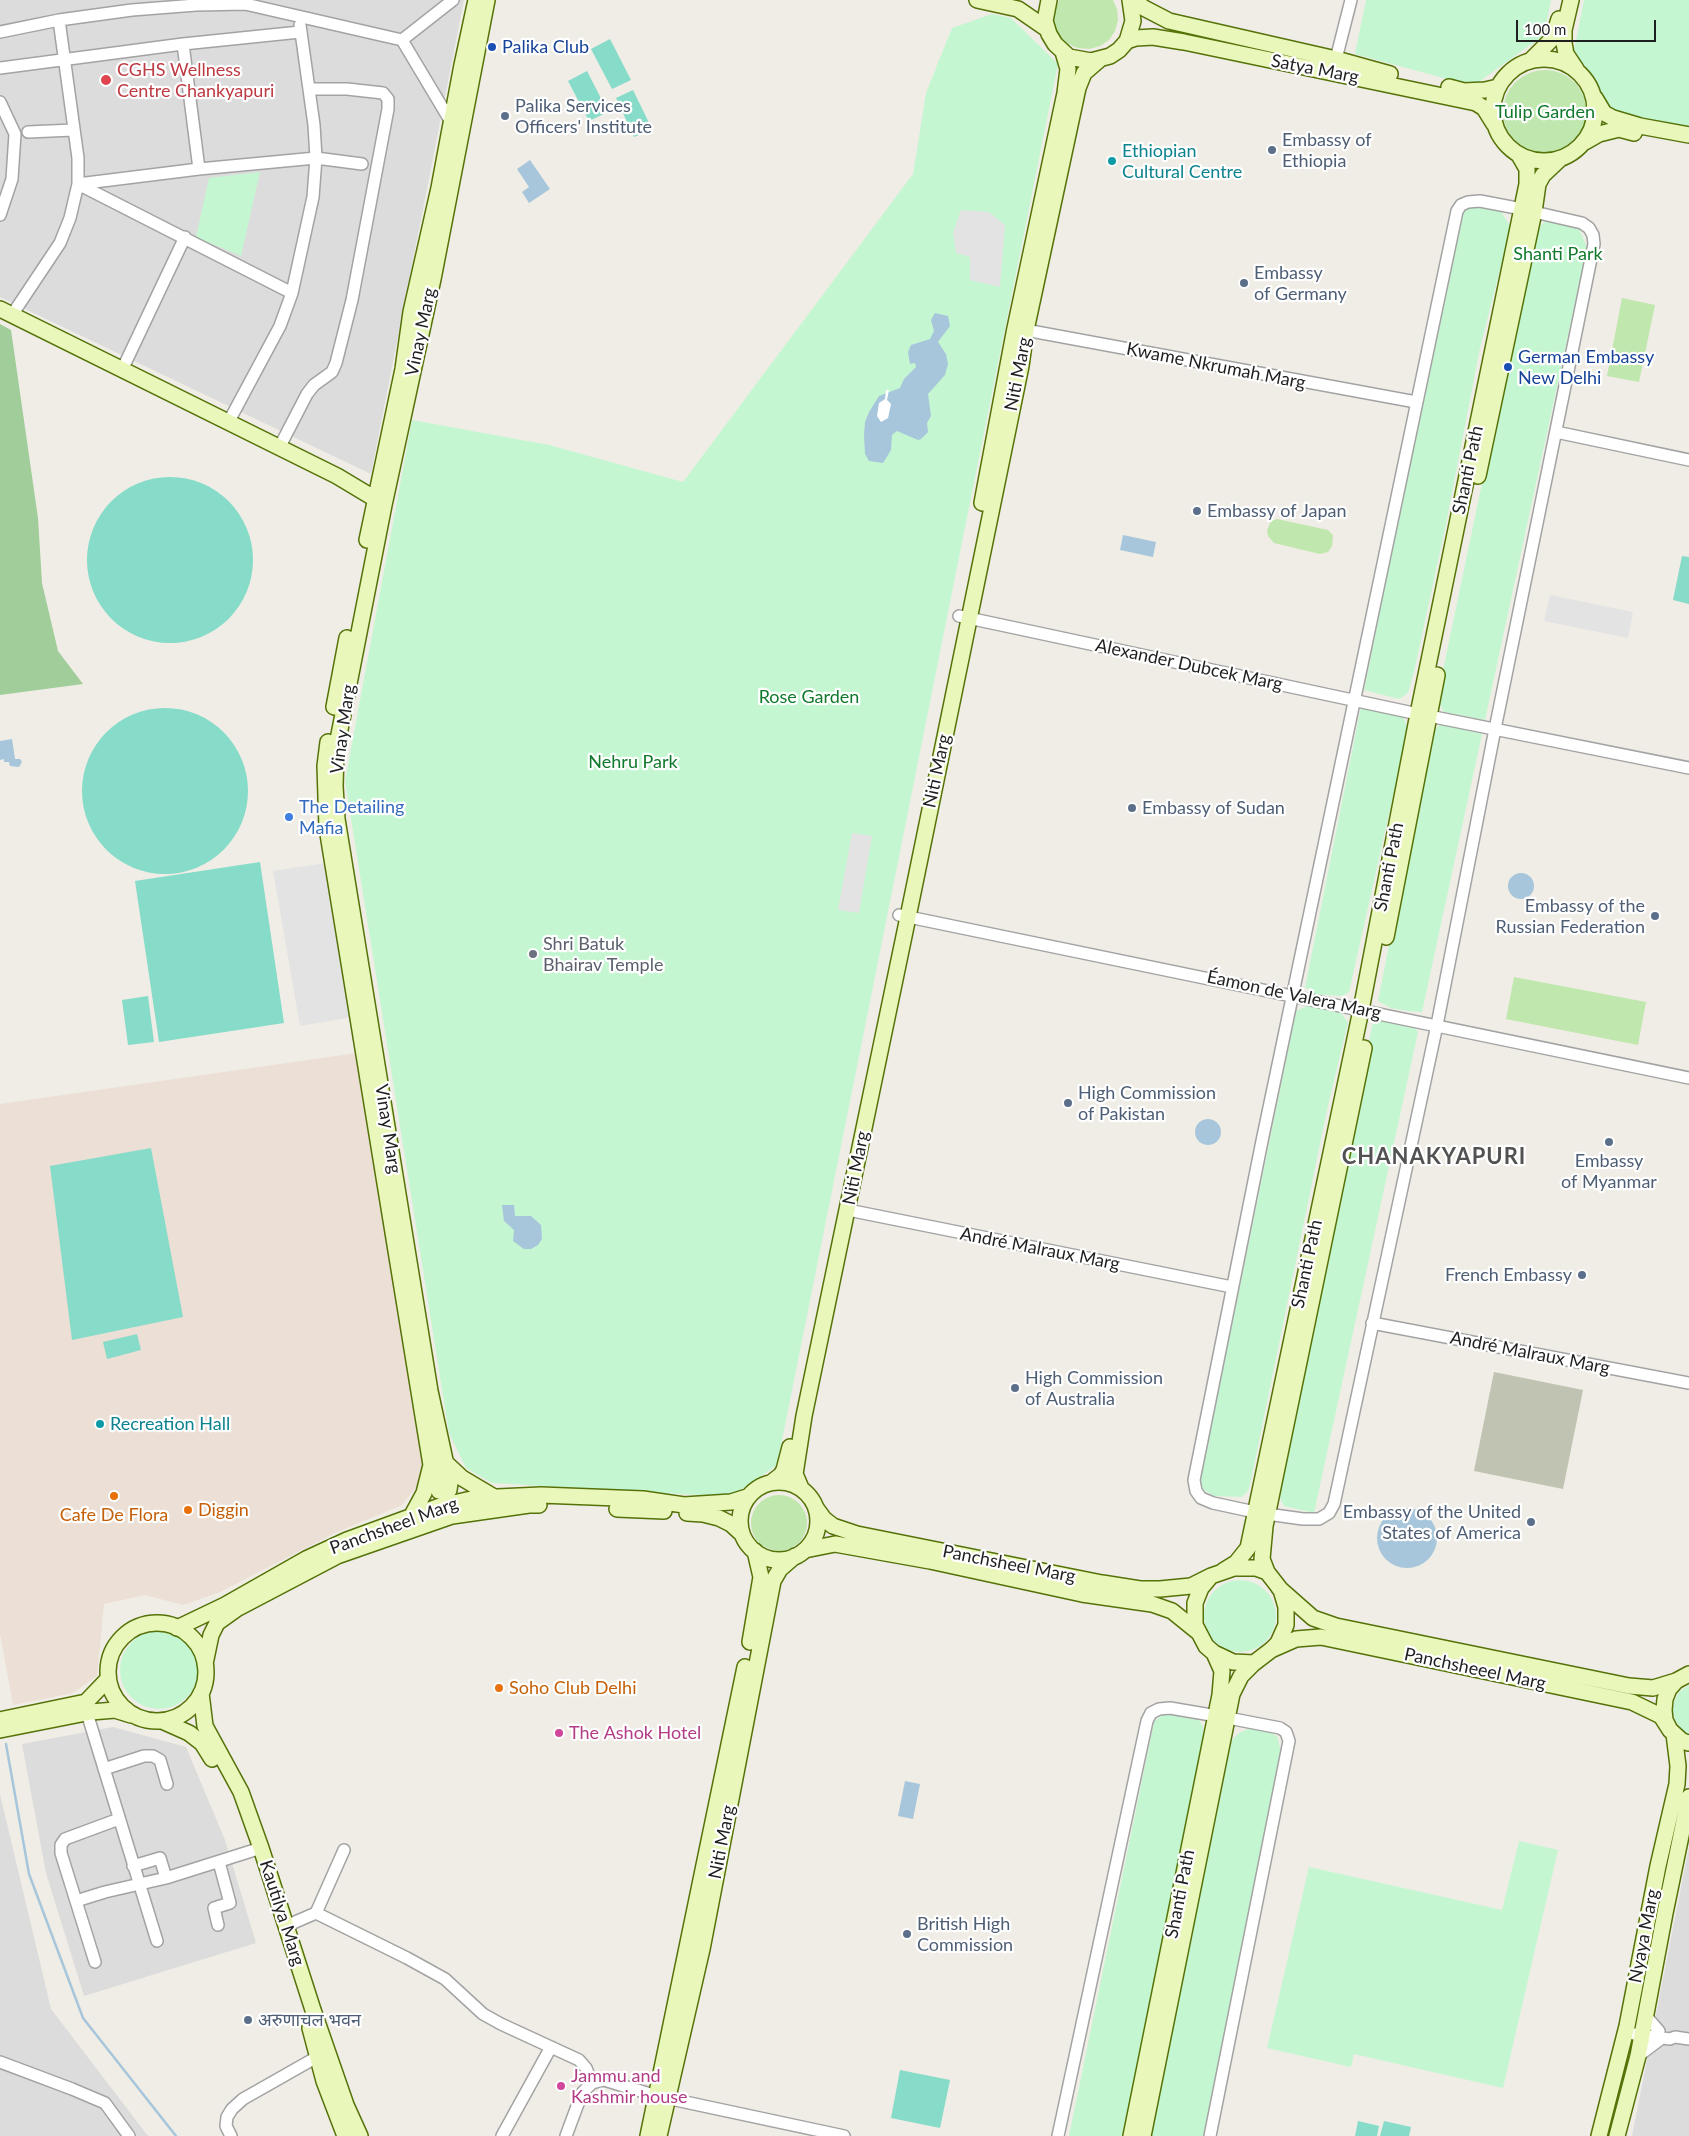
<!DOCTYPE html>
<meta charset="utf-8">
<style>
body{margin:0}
#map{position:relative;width:1689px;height:2136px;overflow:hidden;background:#efede5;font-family:Lato,sans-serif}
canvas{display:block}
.scale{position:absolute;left:1516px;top:20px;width:140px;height:22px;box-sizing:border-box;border:2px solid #1f1f1f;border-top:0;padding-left:6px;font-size:15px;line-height:18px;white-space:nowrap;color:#1f1f1f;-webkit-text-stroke:4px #fff;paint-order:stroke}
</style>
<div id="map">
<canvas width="1689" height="2136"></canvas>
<div class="scale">100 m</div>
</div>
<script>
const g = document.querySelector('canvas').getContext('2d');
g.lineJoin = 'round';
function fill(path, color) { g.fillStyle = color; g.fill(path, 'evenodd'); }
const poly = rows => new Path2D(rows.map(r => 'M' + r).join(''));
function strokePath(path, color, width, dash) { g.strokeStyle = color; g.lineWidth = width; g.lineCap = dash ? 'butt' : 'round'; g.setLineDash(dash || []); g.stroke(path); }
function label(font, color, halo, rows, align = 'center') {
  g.font = font + ' Lato,"Noto Sans Devanagari",sans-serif'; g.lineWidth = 4.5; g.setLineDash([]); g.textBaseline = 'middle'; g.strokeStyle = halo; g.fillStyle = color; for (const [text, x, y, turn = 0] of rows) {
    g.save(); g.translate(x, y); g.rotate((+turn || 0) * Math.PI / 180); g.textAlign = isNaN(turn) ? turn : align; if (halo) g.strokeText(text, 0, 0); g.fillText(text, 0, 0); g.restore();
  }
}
fill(poly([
 [0,0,464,0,371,474,0,297],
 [113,1727,186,1747,225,1840,256,1943,84,1996,46,1873,22,1744],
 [0,1794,51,2009,148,2136,0,2136],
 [1689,1847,1689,2136,1632,2136]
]), '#dddcdc');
fill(poly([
 [357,1053,424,1466,419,1483,402,1505,335,1533,220,1592,183,1605,145,1595,104,1604,97,1676,73,1693,13,1705,0,1633,0,1104]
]), '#ecdfd5');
fill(poly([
 [1494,1372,1583,1390,1563,1489,1474,1471]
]), '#c0c3b1');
fill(poly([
 [1059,0,1113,0,1117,9,1118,20,1115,31,1109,40,1100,46,1089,49,1078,48,1068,44,1060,37,1055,27,1053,17],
 '1503 112a42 42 0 1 1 84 0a42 42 0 1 1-84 0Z',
 [1622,298,1655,305,1639,382,1607,376],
 [1277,519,1328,530,1333,535,1332,546,1328,552,1320,554,1274,543,1268,536,1267,530,1271,521],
 [1514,977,1646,1002,1638,1045,1506,1019],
 '751 1523a28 28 0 1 1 56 0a28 28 0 1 1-56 0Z'
]), '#c0e7ad');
fill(poly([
 [0,324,11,330,38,518,42,583,58,651,83,684,0,695]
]), '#a1cd9b');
fill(poly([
 [1366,0,1551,0,1544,35,1473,86,1355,54],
 [1584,0,1689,0,1689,128,1613,113,1574,50],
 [992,14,1011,18,1058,64,777,1465,731,1497,492,1483,466,1468,449,1433,345,781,412,420,549,445,683,482,913,174,926,93,952,28],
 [260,172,241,256,196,237,209,178],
 [1469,206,1498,207,1509,224,1510,230,1480,348,1446,524,1414,672,1408,693,1399,699,1364,690,1460,212],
 [1548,220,1562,220,1579,229,1587,247,1485,720,1444,712,1437,699,1535,229],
 [1361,707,1402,714,1408,729,1349,992,1342,996,1313,994,1305,987],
 [1441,724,1482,734,1422,1012,1408,1011,1391,1008,1378,1001,1431,732],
 [1309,1005,1339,1011,1348,1022,1327,1110,1250,1485,1248,1491,1242,1497,1214,1496,1199,1487,1296,1011],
 [1388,1020,1413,1025,1418,1032,1314,1513,1284,1506,1280,1498,1280,1488,1371,1032,1372,1025,1379,1021],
 '1204 1616a36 36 0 1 1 72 0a36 36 0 1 1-72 0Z',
 '120 1670a39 39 0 1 1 78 0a39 39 0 1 1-78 0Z',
 [1689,1685,1689,1734,1683,1730,1676,1722,1673,1712,1674,1702,1679,1692],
 [1172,1711,1198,1718,1203,1727,1204,1738,1125,2136,1069,2136,1154,1722,1161,1716],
 [1250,1728,1265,1731,1277,1736,1282,1755,1207,2136,1151,2136,1232,1740,1239,1733],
 [1519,1841,1558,1850,1503,2088,1354,2054,1351,2067,1267,2048,1309,1867,1502,1910]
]), '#c4f7d1');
fill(poly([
 [610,39,631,80,612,89,591,49],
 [587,71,608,112,589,121,568,81],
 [633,90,652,129,634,137,616,98],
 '87 560a83 83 0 1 1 166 0a83 83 0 1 1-166 0Z',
 [1682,556,1689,557,1689,604,1673,600],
 '82 791a83 83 0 1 1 166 0a83 83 0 1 1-166 0Z',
 [260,862,284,1023,159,1042,135,881],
 [148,996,154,1042,128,1045,122,1000],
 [151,1148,183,1317,72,1340,50,1166],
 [137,1334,141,1350,107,1359,103,1342],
 [900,2070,950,2080,940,2128,891,2118],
 [1358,2121,1379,2126,1377,2136,1355,2136],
 [1384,2121,1411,2127,1409,2136,1380,2136]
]), '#86dbc9');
fill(poly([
 [961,210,989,212,1005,225,1000,287,970,280,970,257,956,253,953,233],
 [1550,595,1633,612,1628,638,1544,621],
 [852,833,872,836,859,913,838,910],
 [326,863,352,1017,300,1026,273,871]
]), '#e3e3e3');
fill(poly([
 [530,160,550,189,529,203,522,192,529,187,517,169],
 [935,313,948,316,950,326,938,342,946,354,948,364,945,375,928,394,931,416,927,423,928,432,921,439,918,440,897,431,892,435,891,450,883,463,869,461,865,454,864,435,865,422,869,412,879,396,900,388,904,379,916,367,915,363,910,364,908,352,911,345,930,339,934,331,931,320],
 [1123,535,1156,542,1153,557,1120,550],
 [12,739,15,759,20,759,22,762,19,767,10,766,9,762,4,762,4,759,0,760,0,741],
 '1508 886a13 13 0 1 1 26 0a13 13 0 1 1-26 0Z',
 '1195 1132a13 13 0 1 1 26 0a13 13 0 1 1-26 0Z',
 [502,1205,514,1205,515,1216,531,1216,541,1225,542,1239,538,1245,531,1249,524,1249,513,1241,514,1230,504,1221],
 '1377 1538a30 30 0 1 1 60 0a30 30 0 1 1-60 0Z',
 [905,1781,920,1784,913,1819,898,1816]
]), '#a7c6db');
fill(poly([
 [886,390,889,390,887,400,891,404,888,418,881,422,877,416,879,403,885,399]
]), '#fff');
strokePath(poly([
 [6,1744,29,1874,83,2018,176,2136]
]), '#a7c6db', 2.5);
const street = poly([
 [300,25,314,125,316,158,362,164],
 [0,32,59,20,132,10,196,5,245,4,402,40],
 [183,44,199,169],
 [1336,59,1351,0],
 [0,68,183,44,300,32],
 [0,102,15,134,12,179,0,215],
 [451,122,402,40,453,0],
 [28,132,73,130],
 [316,158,313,197,292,293,78,184,199,169,316,158],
 [12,315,60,243,70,218,78,184,78,158,59,20],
 [1020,329,1416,402],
 [122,370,185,237],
 [228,423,280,326,292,293],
 [1556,432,1689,460],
 [279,448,307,394,314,385,332,372,336,363,352,300,388,109,388,99,383,93,347,89,309,89],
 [959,616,1418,714],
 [1429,716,1689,768],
 [899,915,1689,1078],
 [848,1210,1232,1287],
 [1372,1323,1689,1383],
 [1255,1512,1213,1503,1201,1498,1196,1491,1194,1480,1262,1141,1457,211,1461,205,1468,202,1480,201,1522,209],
 [1267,1514,1303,1519,1319,1519,1329,1513,1334,1504,1437,1025,1495,729,1594,244,1593,235,1589,228,1582,223,1534,212],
 [87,1713,157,1941],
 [104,1769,144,1756,153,1756,160,1760,167,1784],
 [133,1866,160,1858,166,1878],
 [76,1901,105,1892,166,1878,261,1848],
 [316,1913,344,1850],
 [218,1925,214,1908,230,1903,219,1862],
 [286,1926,316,1913,407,1958,445,1979,483,2014,501,2024,579,2060,586,2068,592,2083],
 [95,1962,61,1853,61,1845,65,1839,119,1819],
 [1646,2016,1659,2031],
 [1634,2034,1670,2039,1675,2037,1689,2039],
 [1638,2056,1662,2038],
 [0,2062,72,2089,105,2103,129,2136],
 [231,2136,226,2126,227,2117,232,2109,243,2099,317,2057],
 [502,2136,551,2047],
 [566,2136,582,2093,592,2083,604,2080,657,2096,844,2136],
 [1058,2136,1147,1721,1151,1713,1159,1709,1170,1708,1217,1716],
 [1210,2136,1289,1741,1286,1732,1280,1728,1228,1718]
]);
const secondary = poly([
 [977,0,1018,9,1047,29],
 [1049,0,1045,21,1049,34,1055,44,1069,57,1091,61,1110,56,1119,50,1127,41,1133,21,1130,0],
 [1134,0,1144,8,1169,21,1336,59,1390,74],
 [1571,0,1564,30,1564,43,1566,54,1576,69],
 [1127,41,1136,38,1153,37,1184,42,1476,103,1484,108,1494,124],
 '1493 110a51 51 0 1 1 102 0a51 51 0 1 1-102 0Z',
 [1531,60,1553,38,1559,19],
 [1449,87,1464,91,1485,90,1498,87],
 [1595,98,1604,113,1613,118,1640,126,1689,135],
 [1585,142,1599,134,1619,129,1634,133],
 [0,309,337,476,382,503],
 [1478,476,1534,212,1538,184,1543,175,1560,159],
 [982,503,1015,328,1065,93,1068,69,1063,52],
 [367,540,403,369,411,312,439,188,462,65,476,0],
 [334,707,347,638],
 [328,742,325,766,327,828,431,1465,424,1493,411,1517],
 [1386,937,1437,675],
 [447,1464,462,1478,494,1497],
 [431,1465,439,1491,444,1492,449,1490,450,1483,430,1391,337,819,335,786,336,750,384,505,433,279,487,0],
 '740 1521a39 39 0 1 1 78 0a39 39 0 1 1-78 0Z',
 [772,1482,781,1475,784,1470,790,1447],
 [801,1488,795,1474,804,1416,908,917,1021,366,1026,330,1078,88,1084,73,1099,60],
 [816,1508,824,1519,833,1526,857,1534,1102,1583,1140,1589,1160,1589,1191,1586,1211,1576],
 [617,1509,664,1511],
 [687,1513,703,1514,719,1518,731,1524,742,1534],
 [805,1550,835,1544,930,1561,1082,1594,1152,1604,1172,1611,1198,1632],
 [1234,1568,1256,1568,1267,1572,1281,1590,1286,1607,1286,1625,1278,1643,1271,1650,1254,1663,1233,1662,1214,1653,1206,1646,1195,1625,1195,1603,1201,1588,1211,1576,1234,1568],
 [1223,1571,1236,1563,1248,1548,1361,1010,1418,714,1527,184,1527,169,1519,155],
 [1267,1572,1262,1559,1265,1526,1364,1048],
 [1279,1588,1313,1618,1336,1626,1629,1686,1653,1688,1676,1681],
 '108 1672a49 49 0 1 1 98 0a49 49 0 1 1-98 0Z',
 [177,1628,225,1605,306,1559,347,1540,440,1506,476,1498,541,1495,643,1499,684,1505,731,1502,747,1497],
 [750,1642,761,1577,755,1551],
 [1271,1650,1296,1639,1321,1637,1632,1702,1661,1716,1670,1730],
 [205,1664,211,1635,217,1623,238,1608,337,1556,452,1516,529,1505,539,1505],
 [1689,1674,1676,1681,1669,1689,1665,1699,1664,1710,1665,1720,1670,1730,1682,1741,1689,1743],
 [201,1693,205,1726,241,1792,261,1848,313,2010,346,2105,360,2136],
 [0,1720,86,1702,108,1679],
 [162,1721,189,1733,202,1743,212,1759],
 [0,1730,91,1712,115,1710,131,1715],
 [310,2028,324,2081,345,2136],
 [648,2136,745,1667],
 [659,2136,702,1949,773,1581,780,1569,795,1556],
 [1131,2136,1220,1695,1222,1671,1214,1653],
 [1143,2136,1232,1694,1241,1676,1254,1663],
 [1599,2136,1627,2026,1658,1866,1677,1784,1678,1766,1674,1734],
 [1617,2136,1638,2056,1665,1913,1689,1797]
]);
strokePath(street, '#a3a3a3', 14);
strokePath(secondary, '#557209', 18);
strokePath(street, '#fff', 11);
strokePath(secondary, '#eaf7bb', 15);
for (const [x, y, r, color] of [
 [492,47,5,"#1a4fb4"],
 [106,80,6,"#e0444e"],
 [505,116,5,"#5c6f8a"],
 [1272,150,5,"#5c6f8a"],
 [1112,161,5,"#0f9aa8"],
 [1244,283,5,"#5c6f8a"],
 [1508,367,5,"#1a4fb4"],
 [1197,511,5,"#5c6f8a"],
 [1132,808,5,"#5c6f8a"],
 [289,817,5,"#3f7fe0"],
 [1655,916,5,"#5c6f8a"],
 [533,954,5,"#6b7280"],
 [1068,1103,5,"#5c6f8a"],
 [1609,1142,5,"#5c6f8a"],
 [1582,1275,5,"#5c6f8a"],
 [1015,1388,5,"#5c6f8a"],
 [100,1424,5,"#0f9aa8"],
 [114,1496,5,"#e8710a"],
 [188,1510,5,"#e8710a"],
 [1531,1522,5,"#5c6f8a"],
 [499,1688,5,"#e8710a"],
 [559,1733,5,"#d1479c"],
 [907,1934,5,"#5c6f8a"],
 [248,2020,5,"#5c6f8a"],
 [561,2086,5,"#d1479c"]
]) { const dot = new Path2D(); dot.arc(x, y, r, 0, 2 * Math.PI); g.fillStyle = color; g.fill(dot); strokePath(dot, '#fff', 2); }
label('18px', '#164399', '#fff', [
 ["Palika Club",502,47],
 ["German Embassy",1518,357],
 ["New Delhi",1518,378]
], 'left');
label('18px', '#1f1f1f', '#fff', [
 ["Satya Marg",1315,69,11],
 ["Vinay Marg",421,332,-78],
 ["Kwame Nkrumah Marg",1216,366,11],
 ["Niti Marg",1018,374,-79],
 ["Shanti Path",1468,470,-78],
 ["Alexander Dubcek Marg",1189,665,12],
 ["Vinay Marg",343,729,-82],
 ["Niti Marg",937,771,-78],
 ["Shanti Path",1389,867,-79],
 ["Éamon de Valera Marg",1294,995,12],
 ["Vinay Marg",388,1129,81],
 ["Niti Marg",856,1168,-79],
 ["André Malraux Marg",1040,1249,11],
 ["Shanti Path",1307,1264,-78],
 ["André Malraux Marg",1530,1353,11],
 ["Panchsheel Marg",394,1526,-20],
 ["Panchsheel Marg",1009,1564,11],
 ["Panchsheeel Marg",1475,1669,12],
 ["Niti Marg",722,1842,-79],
 ["Shanti Path",1180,1894,-79],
 ["Kautilya Marg",282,1913,72],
 ["Nyaya Marg",1644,1936,-79]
]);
label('18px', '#be3a42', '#fff', [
 ["CGHS Wellness",117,70],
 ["Centre Chankyapuri",117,91]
], 'left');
label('18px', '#4e5e75', '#fff', [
 ["Palika Services",515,106],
 ["Officers' Institute",515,127],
 ["Embassy of",1282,140],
 ["Ethiopia",1282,161],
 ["Embassy",1254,273],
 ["of Germany",1254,294],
 ["Embassy of Japan",1207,511],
 ["Embassy of Sudan",1142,808],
 ["Embassy of the",1645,906,"right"],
 ["Russian Federation",1645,927,"right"],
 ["High Commission",1078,1093],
 ["of Pakistan",1078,1114],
 ["Embassy",1609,1161,"center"],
 ["of Myanmar",1609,1182,"center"],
 ["French Embassy",1572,1275,"right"],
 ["High Commission",1025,1378],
 ["of Australia",1025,1399],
 ["Embassy of the United",1521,1512,"right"],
 ["States of America",1521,1533,"right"],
 ["British High",917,1924],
 ["Commission",917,1945],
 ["अरुणाचल भवन",258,2020]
], 'left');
label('18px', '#10792b', '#fff', [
 ["Tulip Garden",1545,112],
 ["Shanti Park",1558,254],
 ["Rose Garden",809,697],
 ["Nehru Park",633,762]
]);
label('18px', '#0d838f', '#fff', [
 ["Ethiopian",1122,151],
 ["Cultural Centre",1122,172],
 ["Recreation Hall",110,1424]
], 'left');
label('18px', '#366cbe', '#fff', [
 ["The Detailing",299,807],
 ["Mafia",299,828]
], 'left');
label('18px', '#5b616d', '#fff', [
 ["Shri Batuk",543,944],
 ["Bhairav Temple",543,965]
], 'left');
label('18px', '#c56008', '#fff', [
 ["Diggin",198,1510],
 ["Cafe De Flora",114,1515,"center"],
 ["Soho Club Delhi",509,1688]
], 'left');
label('18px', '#b23c85', '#fff', [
 ["The Ashok Hotel",569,1733],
 ["Jammu and",571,2076],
 ["Kashmir house",571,2097]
], 'left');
g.letterSpacing = '1px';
label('bold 22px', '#525252', '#fff', [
 ["CHANAKYAPURI",1434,1157]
]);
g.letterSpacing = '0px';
</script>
